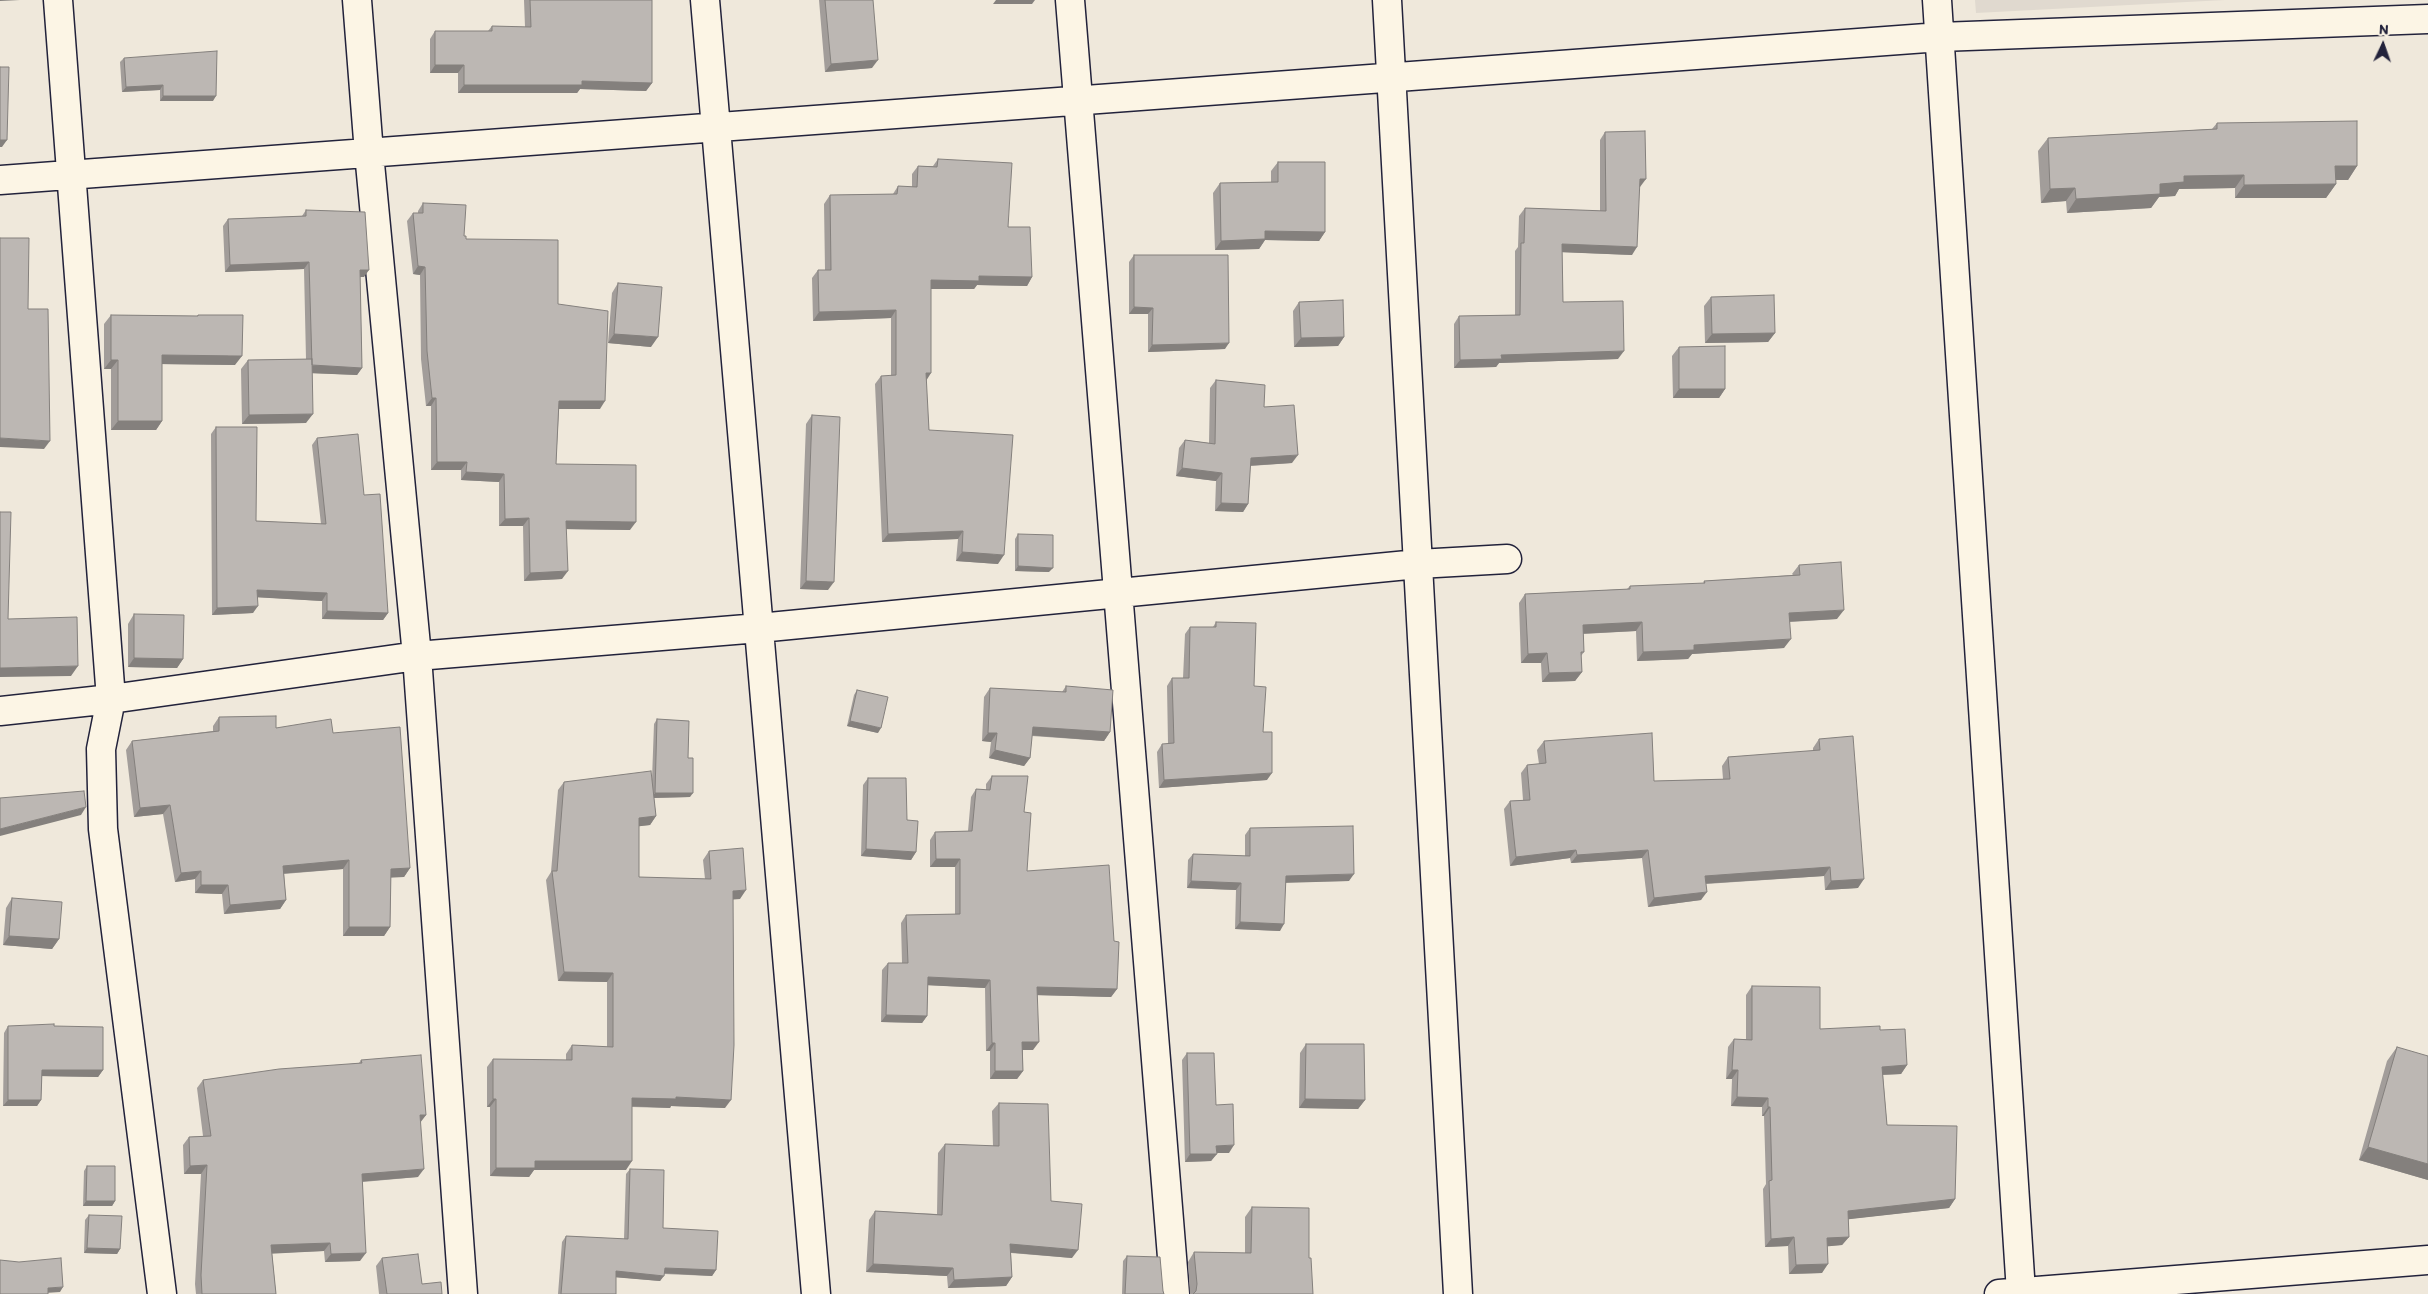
<!DOCTYPE html>
<style>
body{margin:0}
#map{position:relative;width:2428px;height:1294px;overflow:hidden;background:#efe8db;font-family:Itim,sans-serif}
canvas{display:block}
.north{position:absolute;left:2358px;top:20px;width:50px;height:50px;-webkit-text-stroke:4px #fcf5e5;paint-order:stroke;rotate:3deg;font-size:14px;font-weight:700;line-height:20px;text-align:center;color:#22223b}
.north::after{content:'';display:block;margin:auto;width:18px;height:22px;background:#22223b;clip-path:polygon(50% 0,100% 100%,50% 72%,0 100%)}
</style>
<div id="map">
<canvas width="2428" height="1294"></canvas>
<div class="north">N</div>
</div>
<script>
const g = document.querySelector('canvas').getContext('2d');
g.lineJoin = 'round';
function fill(path, color) { g.fillStyle = color; g.fill(path, 'evenodd'); }
const poly = rows => new Path2D(rows.map(r => 'M' + r).join(''));
function strokePath(path, color, width, dash) { g.strokeStyle = color; g.lineWidth = width; g.lineCap = dash ? 'butt' : 'round'; g.setLineDash(dash || []); g.stroke(path); }
fill(poly([
 [1975,0,2225,0,1976,13]
]), '#e0d9cf');
const street = poly([
 [58,0,111,699,101,749,103,829,162,1294],
 [357,0,369,153,417,656,463,1294],
 [705,0,816,1294],
 [1070,0,1175,1294],
 [1387,0,1458,1294],
 [1937,0,2021,1292],
 [0,180,1940,37,2428,19],
 [0,711,111,699,417,656,759,628,1418,564,1507,559],
 [1999,1294,2428,1260]
]);
strokePath(street, '#22223b', 31);
strokePath(street, '#fcf5e5', 28);
fill(poly([
 [524,0,652,0,652,83,646,91,580,89,577,93,458,93,458,73,430,73,430,39,435,31,488,31,492,26,525,27],
 [819,0,873,0,872,68,825,72],
 [124,58,213,101,160,101,160,90,122,92,120,62],
 [2217,123,2357,166,2348,180,2335,180,2336,184,2326,198,2235,198,2235,188,2179,189,2175,196,2159,197,2151,208,2067,213,2066,201,2041,203,2038,151,2048,138,2212,129],
 [1605,132,1640,187,1639,187,1632,255,1562,252,1563,302,1618,359,1499,363,1496,367,1454,368,1454,324,1459,316,1515,315,1515,251,1518,247,1519,216,1525,208,1600,211,1600,140],
 [938,159,1008,227,1032,277,1027,286,977,285,974,289,931,289,926,380,929,430,998,564,956,561,958,539,882,542,875,384,881,376,891,376,891,318,813,321,812,278,818,270,825,270,824,204,830,195,893,194,898,186,912,187,912,174,918,166,933,166],
 [1278,162,1325,232,1319,241,1265,240,1259,249,1215,250,1213,193,1220,183,1271,182,1271,171],
 [423,203,464,236,466,239,558,304,600,409,559,409,556,464,630,530,566,529,562,579,524,581,523,526,499,526,499,482,461,480,461,470,431,470,431,406,426,406,421,359,420,275,413,274,407,221,413,213,418,213,418,211],
 [306,210,364,277,360,277,362,368,357,375,312,373,306,423,242,424,241,369,248,360,306,359,304,269,225,272,223,226,228,219,302,216],
 [1134,255,1225,349,1148,352,1148,314,1129,314,1129,262],
 [618,283,651,347,608,343,612,293],
 [1711,297,1775,333,1768,342,1705,343,1704,306],
 [1299,302,1344,337,1338,346,1294,347,1293,311],
 [111,315,197,316,198,315,235,365,162,364,162,421,156,430,111,430,111,369,104,369,104,324],
 [1679,347,1725,389,1719,398,1673,398,1672,356],
 [1216,380,1264,407,1292,463,1250,466,1248,504,1243,512,1215,511,1216,481,1176,476,1179,448,1185,440,1209,443,1210,388],
 [812,415,828,590,800,589,806,424],
 [216,427,256,521,321,524,312,445,317,438,364,495,388,613,383,620,322,619,322,601,257,597,253,613,212,615,211,434],
 [1018,534,1049,572,1015,571,1015,539],
 [1799,565,1837,619,1790,622,1784,648,1692,654,1688,659,1637,661,1636,631,1583,634,1584,652,1581,656,1582,672,1575,681,1542,682,1541,663,1521,663,1519,603,1525,594,1627,589,1630,586,1703,584,1704,581,1793,575,1792,574],
 [134,614,183,659,177,668,128,667,128,624],
 [1216,622,1254,686,1263,732,1267,780,1159,788,1157,752,1162,744,1168,744,1167,686,1172,678,1183,678,1185,634,1190,627,1213,627],
 [1066,686,1110,732,1104,741,1032,736,1030,758,1024,766,989,758,991,742,982,741,984,697,990,688,1062,692],
 [857,690,878,733,847,726,854,695],
 [219,717,276,728,333,733,410,868,404,877,391,877,390,927,384,936,343,936,343,869,284,874,286,900,280,909,224,914,222,894,195,893,195,879,175,882,163,814,134,817,126,750,132,741,213,731,213,726],
 [657,719,688,758,690,797,654,798,656,816,650,825,639,826,639,877,705,879,703,860,709,851,740,899,733,899,725,1108,671,1106,670,1108,632,1107,626,1170,534,1170,529,1177,490,1176,490,1107,487,1107,487,1067,493,1059,566,1060,566,1054,572,1045,607,1047,607,982,558,981,546,880,551,872,558,790,564,782,652,779,654,724],
 [1819,739,1858,888,1825,890,1824,876,1706,884,1701,900,1648,907,1642,858,1571,863,1570,858,1510,866,1504,809,1510,801,1523,800,1521,773,1527,765,1539,764,1537,750,1544,741,1654,781,1723,779,1722,766,1728,757,1813,751,1813,748],
 [992,776,1024,812,1027,871,1117,989,1111,997,1037,995,1033,1050,1023,1050,1023,1071,1017,1079,990,1079,990,1051,986,1051,985,988,928,985,927,1016,922,1023,881,1022,882,970,888,963,902,963,901,923,906,915,955,914,955,867,930,867,930,840,935,832,968,831,971,797,976,789,986,790,986,784],
 [868,778,907,820,916,852,911,860,861,856,863,785],
 [1250,828,1349,881,1286,882,1280,931,1235,929,1236,890,1187,888,1188,860,1193,854,1245,856,1245,835],
 [12,898,59,939,52,949,3,945,6,908],
 [1752,986,1820,1029,1880,1030,1907,1065,1901,1074,1883,1075,1887,1125,1955,1199,1949,1208,1848,1219,1849,1237,1842,1245,1827,1246,1822,1273,1789,1274,1788,1246,1765,1247,1763,1189,1766,1184,1764,1116,1762,1116,1762,1107,1731,1106,1732,1079,1726,1079,1728,1047,1734,1039,1746,1039,1746,995],
 [8,1026,54,1026,103,1070,98,1077,42,1076,41,1100,37,1106,3,1106,4,1033],
 [1306,1044,1365,1100,1358,1109,1299,1108,1300,1053],
 [2397,1047,2428,1180,2359,1160,2387,1061],
 [1187,1053,1216,1105,1229,1153,1217,1153,1211,1161,1185,1162,1182,1060],
 [361,1060,426,1115,420,1122,418,1177,363,1182,360,1261,325,1262,324,1251,272,1253,276,1294,196,1294,195,1284,201,1174,184,1174,183,1145,189,1137,203,1136,197,1088,203,1080,359,1063],
 [999,1103,1051,1201,1072,1258,1011,1253,1012,1277,1006,1286,948,1288,947,1276,866,1272,869,1220,875,1211,937,1214,938,1153,945,1144,993,1146,992,1111],
 [87,1166,115,1201,112,1206,83,1206,84,1171],
 [630,1169,663,1228,716,1270,712,1276,664,1274,660,1281,616,1277,616,1294,558,1294,562,1242,566,1236,624,1239,626,1174],
 [1252,1207,1309,1258,1313,1294,1190,1294,1188,1262,1194,1252,1245,1253,1245,1217],
 [89,1215,120,1249,117,1254,84,1253,85,1220],
 [1127,1256,1163,1291,1164,1294,1122,1294,1123,1261],
 [382,1258,422,1284,442,1294,379,1294,376,1266]
]), '#a29d9a');
fill(poly([
 [0,0,20,0,0,1],
 [996,0,1035,0,1032,4,993,4],
 [878,60,872,68,825,72,831,64],
 [435,65,464,65,458,73,430,73],
 [582,81,652,83,646,91,580,89,577,93,458,93,464,85],
 [163,85,160,90,122,92,126,87],
 [163,96,216,96,213,101,160,101],
 [0,140,7,140,2,147,0,147],
 [2335,166,2357,166,2348,180,2326,180],
 [2244,175,2235,188,2179,189,2175,196,2159,197,2151,208,2067,213,2076,199,2160,184,2184,176],
 [1640,179,1646,179,1640,187,1634,187],
 [2336,184,2326,198,2235,198,2244,185],
 [2075,188,2066,201,2041,203,2050,189],
 [1265,231,1325,232,1319,241,1265,240,1259,249,1215,250,1221,241],
 [1562,244,1637,247,1632,255,1557,252],
 [309,262,304,269,225,272,230,265],
 [418,266,425,267,420,275,413,274],
 [360,270,369,270,364,277,355,277],
 [979,276,1032,277,1027,286,977,285,974,289,926,289,931,280],
 [1134,307,1153,308,1148,314,1129,314],
 [896,310,891,318,813,321,819,312],
 [1775,333,1768,342,1705,343,1712,334],
 [614,334,658,337,651,347,608,343],
 [1344,337,1338,346,1294,347,1301,338],
 [1229,343,1225,349,1148,352,1152,345],
 [1624,351,1618,359,1499,363,1496,367,1454,368,1460,360,1501,355],
 [162,355,242,356,235,365,156,364],
 [111,360,118,360,111,369,104,369],
 [312,365,362,368,357,375,307,373],
 [926,373,931,373,926,381],
 [1679,389,1725,389,1719,398,1673,398],
 [432,398,436,398,431,406,426,406],
 [559,401,605,401,600,409,554,409],
 [313,414,306,423,242,424,249,415],
 [118,421,162,421,156,430,111,430],
 [0,438,50,441,44,449,0,447],
 [1298,455,1292,463,1245,466,1251,458],
 [437,462,467,462,461,470,431,470],
 [1182,468,1222,473,1216,481,1176,476],
 [466,472,504,474,499,482,461,480],
 [1221,503,1248,504,1243,512,1215,511],
 [529,518,523,526,499,526,505,519],
 [566,521,636,522,630,530,560,529],
 [963,531,958,539,882,542,888,534],
 [962,552,1004,555,998,564,956,561],
 [1018,566,1053,568,1049,572,1015,571],
 [568,571,562,579,524,581,530,573],
 [806,581,834,582,828,590,800,589],
 [257,590,327,593,322,601,252,597],
 [258,606,253,613,212,615,217,608],
 [1844,610,1837,619,1783,622,1789,613],
 [327,611,388,613,383,620,322,619],
 [1642,622,1636,631,1576,634,1583,625],
 [1791,639,1784,648,1692,654,1688,659,1637,661,1643,652,1694,645],
 [1547,653,1541,663,1521,663,1528,654],
 [134,658,183,659,177,668,128,667],
 [78,666,71,676,0,677,0,668],
 [1582,672,1575,681,1542,682,1549,673],
 [850,721,881,728,878,733,847,726],
 [1033,727,1110,732,1104,741,1027,735],
 [988,733,997,733,991,742,982,741],
 [995,750,1030,758,1024,766,989,758],
 [1272,773,1267,780,1159,788,1164,780],
 [655,793,693,793,690,797,651,798],
 [170,805,163,814,134,817,140,808],
 [86,807,81,815,0,836,0,829],
 [656,816,650,825,633,827,639,818],
 [866,849,916,852,911,860,861,856],
 [1576,850,1570,858,1510,866,1516,857],
 [1648,850,1642,858,1571,863,1577,855],
 [936,859,960,859,955,867,930,867],
 [349,860,343,869,277,874,283,866],
 [1830,867,1824,876,1699,884,1705,876],
 [410,868,404,877,384,878,391,869],
 [201,871,195,879,175,882,181,873],
 [1354,874,1349,881,1282,883,1286,876],
 [1864,879,1858,888,1825,890,1831,881],
 [1191,881,1241,883,1236,890,1187,888],
 [201,885,228,885,222,894,195,893],
 [746,890,740,899,727,900,733,891],
 [1707,892,1701,900,1648,907,1654,898],
 [286,900,280,909,224,914,230,905],
 [1240,922,1284,924,1280,931,1235,929],
 [349,927,390,927,384,936,343,936],
 [9,936,59,939,52,949,3,945],
 [564,972,613,973,607,982,558,981],
 [928,977,990,980,985,988,923,985],
 [1037,987,1117,989,1111,997,1032,995],
 [886,1015,927,1016,922,1023,881,1022],
 [1022,1042,1039,1042,1033,1050,1017,1050],
 [992,1043,995,1043,990,1051,986,1051],
 [1907,1065,1901,1074,1876,1075,1882,1067],
 [42,1070,103,1070,98,1077,37,1076],
 [1732,1070,1738,1070,1732,1079,1726,1079],
 [995,1071,1023,1071,1017,1079,990,1079],
 [676,1097,731,1100,725,1108,671,1106,670,1108,625,1106,632,1098],
 [1737,1097,1768,1098,1762,1107,1731,1106],
 [493,1099,496,1099,490,1107,487,1107],
 [1305,1099,1365,1100,1358,1109,1299,1108],
 [8,1100,41,1100,37,1106,3,1106],
 [1768,1107,1770,1107,1764,1116,1762,1116],
 [420,1115,426,1115,420,1123],
 [1234,1145,1229,1153,1211,1153,1216,1146],
 [2368,1147,2428,1164,2428,1180,2359,1160],
 [1190,1154,1217,1154,1211,1161,1185,1162],
 [535,1161,632,1161,626,1170,534,1170,529,1177,490,1176,496,1168],
 [207,1165,201,1174,184,1174,190,1166],
 [424,1169,418,1177,356,1182,362,1174],
 [1955,1199,1949,1208,1842,1220,1848,1211],
 [86,1201,115,1201,112,1206,83,1206],
 [1794,1237,1788,1246,1765,1247,1771,1239],
 [1849,1237,1842,1245,1821,1247,1827,1238],
 [330,1243,324,1251,266,1254,271,1245],
 [1010,1244,1078,1250,1072,1258,1004,1252],
 [87,1248,120,1249,117,1254,84,1253],
 [366,1253,360,1261,325,1262,331,1254],
 [873,1264,953,1268,947,1276,866,1272],
 [1828,1264,1822,1273,1789,1274,1796,1265],
 [665,1268,716,1270,712,1276,661,1273],
 [616,1271,664,1276,660,1281,612,1277],
 [1012,1277,1006,1286,948,1288,954,1280],
 [63,1287,60,1292,45,1293,48,1288]
]), '#84807d');
const building = poly([
 [530,0,652,0,652,83,582,81,582,85,464,85,464,65,435,65,435,31,492,31,492,26,531,27,530,0],
 [825,0,873,0,878,60,831,64,825,0],
 [217,51,216,96,163,96,163,85,126,87,124,58,217,51],
 [0,67,9,67,7,140,0,140,0,67],
 [2357,121,2357,166,2335,166,2336,184,2244,185,2244,175,2184,176,2184,182,2160,184,2160,194,2076,199,2075,188,2050,189,2048,138,2217,129,2217,123,2357,121],
 [1645,131,1646,179,1640,179,1637,247,1562,244,1563,302,1623,301,1624,351,1501,355,1502,359,1460,360,1459,316,1520,315,1521,243,1524,243,1525,208,1606,211,1605,132,1645,131],
 [938,159,1012,163,1008,227,1030,227,1032,277,979,276,979,281,931,280,931,373,926,373,929,430,1013,435,1004,555,962,552,963,531,888,534,881,376,896,375,896,310,819,312,818,270,831,270,830,195,897,194,898,186,917,187,918,166,937,167,938,159],
 [1278,162,1325,162,1325,232,1265,231,1265,239,1221,241,1220,183,1278,182,1278,162],
 [423,203,466,205,464,236,466,236,466,239,558,240,558,304,608,311,605,401,559,401,556,464,636,465,636,522,566,521,568,571,530,573,529,518,505,519,504,474,466,472,467,462,437,462,436,398,432,398,427,351,425,267,418,266,413,213,423,213,423,203],
 [306,210,365,212,369,270,360,270,362,368,312,365,309,262,230,265,228,219,306,216,306,210],
 [0,238,29,238,28,309,48,309,50,441,0,438,0,238],
 [1134,255,1228,255,1229,343,1152,345,1153,308,1134,307,1134,255],
 [618,283,662,287,658,337,614,334,618,283],
 [1774,295,1775,333,1712,334,1711,297,1774,295],
 [1343,300,1344,337,1301,338,1299,302,1343,300],
 [111,315,198,316,198,315,243,315,242,356,162,355,162,421,118,421,118,360,111,360,111,315],
 [1725,346,1725,389,1679,389,1679,347,1725,346],
 [312,359,313,414,249,415,248,360,312,359],
 [1216,380,1265,385,1264,407,1294,405,1298,455,1251,458,1248,504,1221,503,1222,473,1182,468,1185,440,1215,444,1216,380],
 [812,415,840,417,834,582,806,581,812,415],
 [216,427,257,427,256,521,326,524,317,438,358,434,364,495,380,494,388,613,327,611,327,593,257,590,258,606,217,608,216,427],
 [0,512,11,512,8,619,77,617,78,666,0,668,0,512],
 [1018,534,1053,535,1053,568,1018,566,1018,534],
 [1841,562,1844,610,1789,613,1791,639,1694,645,1694,650,1643,652,1642,622,1583,625,1584,652,1581,652,1582,672,1549,673,1547,653,1528,654,1525,594,1630,589,1630,586,1705,583,1704,581,1800,575,1799,565,1841,562],
 [134,614,184,615,183,659,134,658,134,614],
 [1216,622,1256,623,1254,686,1266,687,1263,732,1272,732,1272,773,1164,780,1162,744,1174,743,1172,678,1189,678,1190,627,1216,627,1216,622],
 [1066,686,1113,690,1110,732,1033,727,1030,758,995,750,997,733,988,733,990,688,1066,692,1066,686],
 [857,690,888,697,881,728,850,721,857,690],
 [276,716,276,728,331,719,333,733,400,727,410,868,391,869,390,927,349,927,349,860,283,866,286,900,230,905,228,885,201,885,201,871,181,873,170,805,140,808,132,741,219,731,219,717,276,716],
 [657,719,689,721,688,758,693,758,693,793,655,793,657,719],
 [1652,733,1654,781,1730,779,1728,757,1820,750,1819,739,1853,736,1864,879,1831,881,1830,867,1705,876,1707,892,1654,898,1648,850,1577,855,1576,850,1516,857,1510,801,1530,800,1527,765,1546,763,1544,741,1652,733],
 [651,771,656,816,639,818,639,877,711,879,709,851,743,848,746,890,733,891,734,1045,731,1100,676,1097,676,1099,632,1098,632,1161,535,1161,535,1168,496,1168,496,1099,493,1099,493,1059,572,1060,572,1045,613,1047,613,973,564,972,552,871,557,871,564,782,651,771],
 [992,776,1028,776,1024,812,1031,813,1027,871,1109,865,1114,941,1119,942,1117,989,1037,987,1039,1042,1022,1042,1023,1071,995,1071,995,1043,992,1043,990,980,928,977,927,1016,886,1015,888,963,908,963,906,915,960,914,960,859,936,859,935,832,972,831,976,789,990,790,992,776],
 [868,778,906,778,907,820,918,821,916,852,866,849,868,778],
 [84,791,86,807,0,829,0,798,84,791],
 [1353,826,1354,874,1286,876,1284,924,1240,922,1241,883,1191,881,1193,854,1250,856,1250,828,1353,826],
 [12,898,62,902,59,939,9,936,12,898],
 [1752,986,1820,987,1820,1029,1880,1026,1880,1030,1905,1029,1907,1065,1882,1067,1887,1125,1957,1126,1955,1199,1848,1211,1849,1237,1827,1238,1828,1264,1796,1265,1794,1237,1771,1239,1769,1181,1772,1180,1770,1107,1768,1107,1768,1098,1737,1097,1738,1070,1732,1070,1734,1039,1752,1040,1752,986],
 [54,1024,54,1026,103,1027,103,1070,42,1070,41,1100,8,1100,8,1026,54,1024],
 [1306,1044,1364,1044,1365,1100,1305,1099,1306,1044],
 [2397,1047,2428,1056,2428,1164,2368,1147,2397,1047],
 [1187,1053,1214,1053,1216,1105,1233,1104,1234,1145,1216,1146,1217,1154,1190,1154,1187,1053],
 [421,1055,426,1115,420,1115,424,1169,362,1174,366,1253,331,1254,330,1243,271,1245,276,1294,202,1294,201,1275,207,1165,190,1166,189,1137,211,1136,203,1080,279,1069,362,1063,361,1060,421,1055],
 [999,1103,1048,1104,1051,1201,1082,1204,1078,1250,1010,1244,1012,1277,954,1280,953,1268,873,1264,875,1211,942,1215,945,1144,999,1146,999,1103],
 [87,1166,115,1166,115,1201,86,1201,87,1166],
 [630,1169,664,1170,663,1228,718,1231,716,1270,665,1268,664,1276,616,1271,616,1294,561,1294,566,1236,628,1239,630,1169],
 [1252,1207,1309,1208,1309,1258,1311,1258,1313,1294,1193,1294,1196,1291,1197,1284,1194,1252,1251,1253,1252,1207],
 [89,1215,122,1216,120,1249,87,1248,89,1215],
 [418,1254,422,1284,441,1282,442,1294,387,1294,382,1258,418,1254],
 [1127,1256,1160,1257,1163,1291,1164,1294,1125,1294,1127,1256],
 [61,1258,63,1287,48,1288,48,1294,0,1294,0,1260,19,1262,61,1258]
]);
fill(building, '#bcb7b3');
strokePath(building, '#84807d', 1);
</script>
